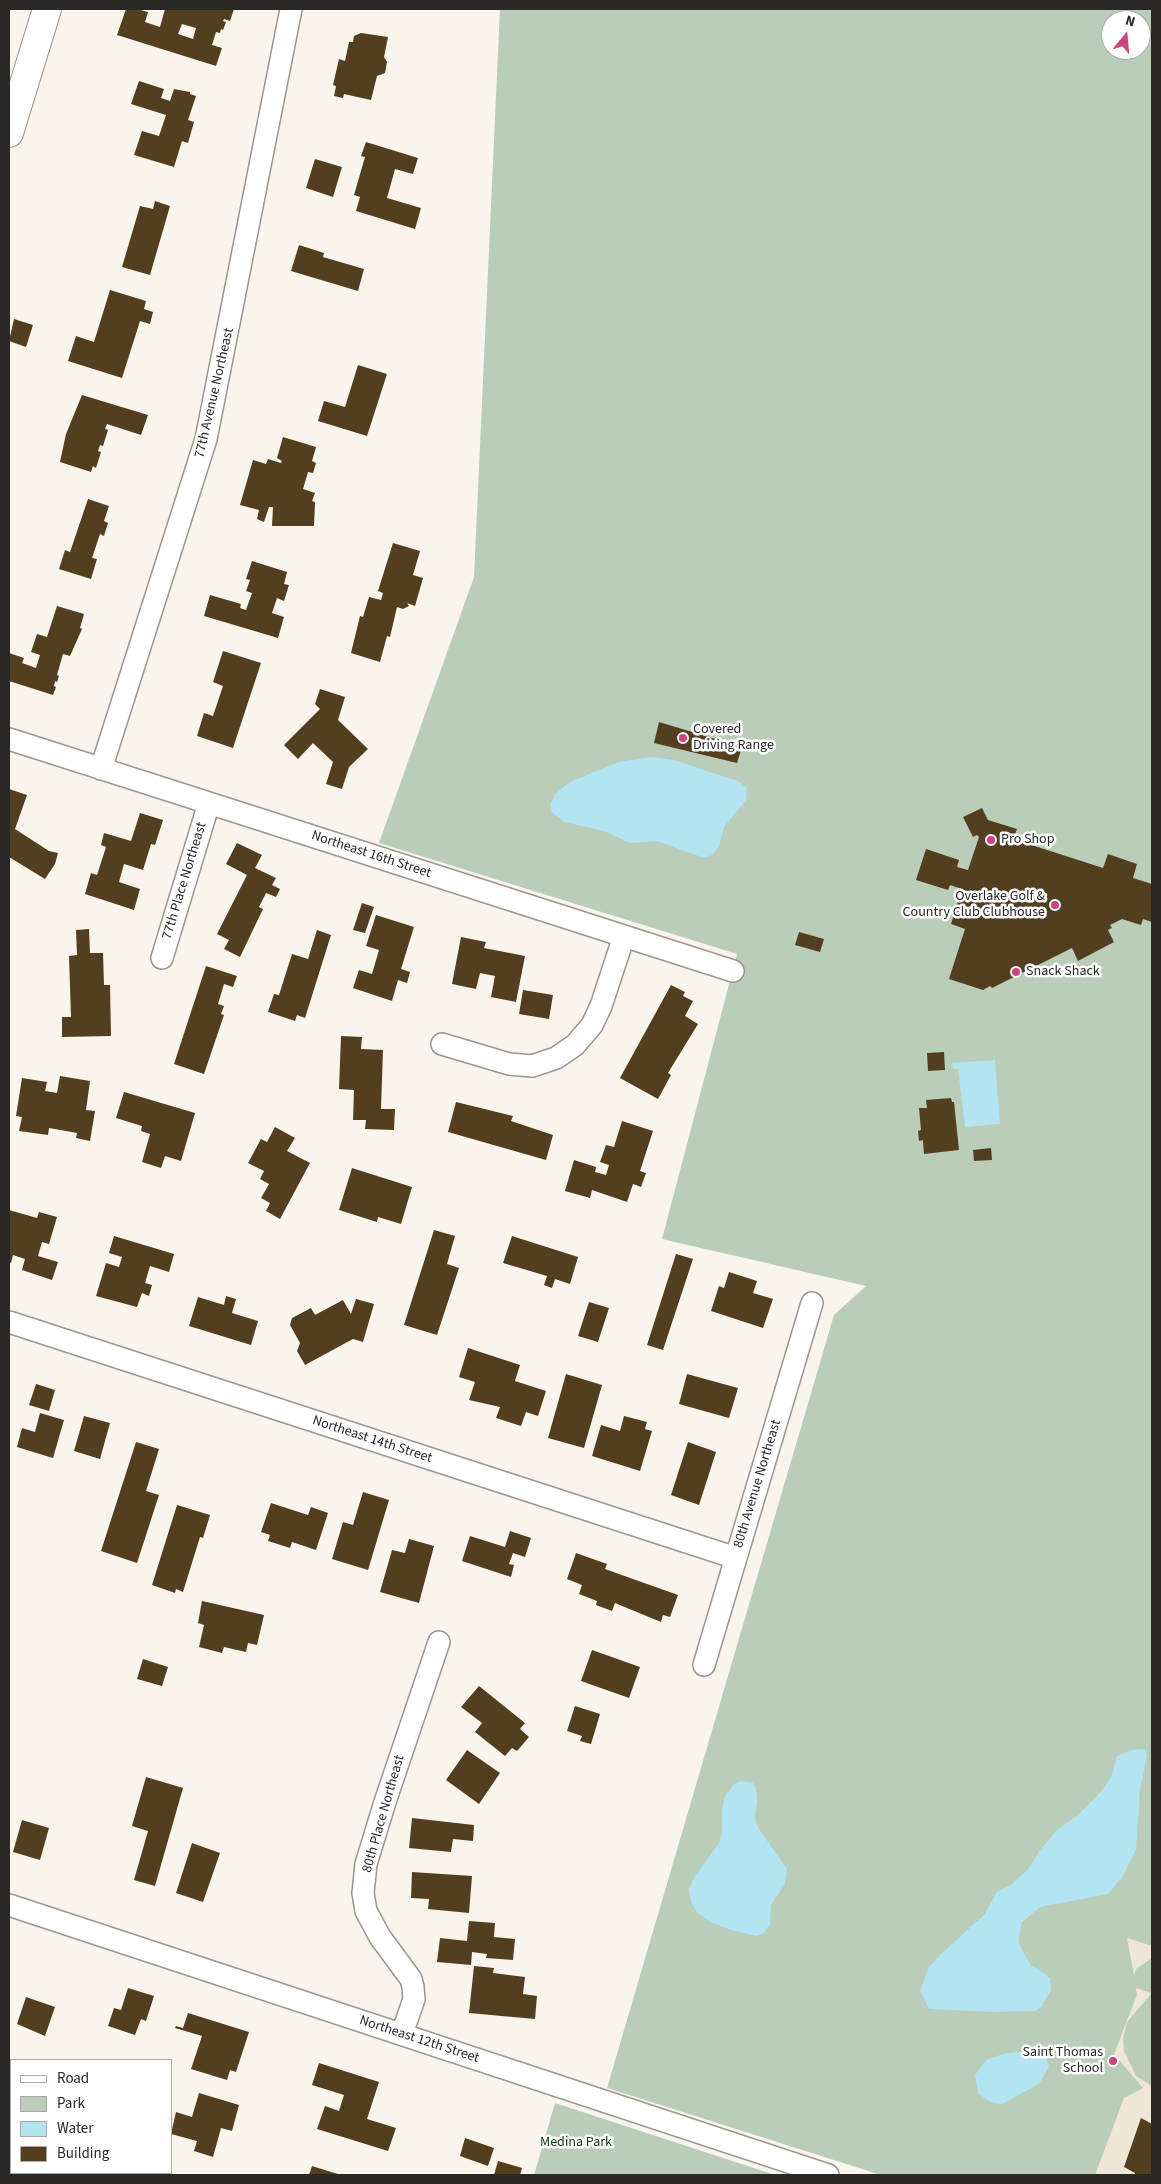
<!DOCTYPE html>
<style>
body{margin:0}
#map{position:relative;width:1161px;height:2184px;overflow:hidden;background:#f9f4ec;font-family:"Source Sans 3",sans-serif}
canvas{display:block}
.frame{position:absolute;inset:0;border:10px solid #2a2826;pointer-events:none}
.legend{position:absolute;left:10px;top:2059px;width:162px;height:115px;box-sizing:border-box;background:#fff;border:1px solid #aaa9a8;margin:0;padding:6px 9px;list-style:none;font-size:15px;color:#2a2826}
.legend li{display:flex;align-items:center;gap:10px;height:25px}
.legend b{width:25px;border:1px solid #aaa9a8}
.north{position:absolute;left:1101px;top:10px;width:50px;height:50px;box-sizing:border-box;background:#fff;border:1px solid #aaa9a8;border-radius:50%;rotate:17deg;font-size:14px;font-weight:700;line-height:20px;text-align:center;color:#2a2826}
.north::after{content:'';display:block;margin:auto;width:18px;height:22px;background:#cd437d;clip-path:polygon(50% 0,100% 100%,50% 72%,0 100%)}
</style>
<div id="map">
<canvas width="1161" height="2184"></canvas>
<div class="frame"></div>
<ul class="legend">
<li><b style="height:6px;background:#fff"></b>Road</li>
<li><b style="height:14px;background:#b9cdb9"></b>Park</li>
<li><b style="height:14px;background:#b2e4f1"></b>Water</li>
<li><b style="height:14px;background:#533f1f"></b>Building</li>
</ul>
<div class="north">N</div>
</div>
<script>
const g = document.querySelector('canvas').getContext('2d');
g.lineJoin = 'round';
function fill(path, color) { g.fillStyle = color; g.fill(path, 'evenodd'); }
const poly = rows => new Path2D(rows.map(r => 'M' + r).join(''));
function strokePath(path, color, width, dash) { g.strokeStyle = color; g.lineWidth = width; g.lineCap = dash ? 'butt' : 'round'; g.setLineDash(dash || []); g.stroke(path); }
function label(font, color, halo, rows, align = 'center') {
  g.font = font + ' "Source Sans 3",sans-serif'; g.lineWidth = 5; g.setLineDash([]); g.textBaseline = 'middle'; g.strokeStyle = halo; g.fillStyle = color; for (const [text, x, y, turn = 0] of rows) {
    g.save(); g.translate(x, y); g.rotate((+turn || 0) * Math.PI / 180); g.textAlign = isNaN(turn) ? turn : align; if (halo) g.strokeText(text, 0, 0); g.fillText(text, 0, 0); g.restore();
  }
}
fill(poly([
 [1116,1934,1152,1946,1152,2175,1037,2175]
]), '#f0e6d8');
fill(poly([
 [500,9,1152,9,1152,1946,1127,1938,1134,1976,1136,1969,1152,1958,1152,2086,1136,2076,1124,2051,1123,2039,1127,2022,1152,1993,1136,1988,1137,1995,1114,2054,1143,2088,1124,2098,1095,2175,881,2175,607,2088,834,1315,866,1286,662,1239,737,954,379,843,474,577],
 [1111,20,1141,20,1141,50,1111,50],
 [555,2103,775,2175,534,2175]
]), '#b9cdb9');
fill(poly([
 [652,757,674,760,706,771,738,781,747,788,746,800,724,827,719,846,712,855,704,858,657,841,630,843,604,831,564,822,552,812,550,805,555,794,570,782,618,762],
 [995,1060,1000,1124,965,1127,958,1069,953,1069,952,1063],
 [1145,1749,1147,1756,1140,1790,1136,1849,1123,1876,1108,1894,1040,1907,1022,1922,1018,1942,1030,1964,1050,1978,1051,1990,1042,2006,1035,2011,993,2012,929,2009,920,1991,929,1967,941,1954,984,1915,997,1892,1011,1885,1029,1868,1040,1850,1058,1829,1077,1816,1099,1794,1111,1777,1117,1756,1132,1750],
 [740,1781,753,1783,756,1787,757,1800,755,1818,757,1826,787,1869,785,1884,771,1905,770,1925,764,1933,757,1936,731,1930,710,1922,696,1911,691,1902,689,1889,695,1876,719,1843,722,1834,722,1810,724,1798,734,1784],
 [1037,2050,1045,2054,1049,2067,1039,2084,1002,2104,990,2102,978,2093,975,2075,986,2060,1003,2054]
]), '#b2e4f1');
fill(poly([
 [126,9,137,9,148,12,145,22,160,27,165,9,234,9,230,21,224,19,223,21,226,22,223,30,221,29,220,33,216,32,212,45,222,48,216,66,117,35],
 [182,24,196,28,193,39,178,34],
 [361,33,388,37,384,57,387,62,385,73,377,76,371,100,344,94,343,98,334,96,336,86,333,85,339,59,345,61,349,42,353,42,354,36],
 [139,81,164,89,161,98,170,101,174,89,190,92,190,94,196,96,188,120,194,122,188,143,182,141,174,167,134,155,142,131,159,136,166,115,131,104],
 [366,142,418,158,413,174,395,169,387,198,421,208,415,229,356,211,360,197,354,195,365,157,361,156],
 [315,159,342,167,333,197,306,188],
 [155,201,170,206,150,275,122,267,140,206,153,209],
 [299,245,324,253,323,257,364,269,358,291,291,271],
 [110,290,146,301,144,309,153,312,150,324,140,321,122,378,68,361,76,336,94,342],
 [14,319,33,325,26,347,9,341],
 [358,365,387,374,367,436,318,421,324,401,345,407],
 [82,395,148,415,141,435,107,424,105,429,108,430,103,446,100,445,98,451,101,452,96,468,93,466,91,472,60,462,66,434],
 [283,437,316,447,312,461,316,463,313,473,308,472,303,489,315,493,312,501,315,502,314,526,272,526,273,507,269,507,264,522,257,519,259,510,240,505,253,460,266,464,268,459,281,463,282,461,277,458],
 [88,499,109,506,104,521,108,523,104,536,100,534,92,558,97,559,91,579,59,569,65,550,70,552],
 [393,543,420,551,413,575,423,578,415,606,407,603,409,606,403,609,397,607,390,637,387,636,380,662,351,653,360,616,363,617,369,597,381,600,383,593,378,591],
 [252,561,287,572,284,584,289,585,284,601,277,598,272,613,284,617,278,638,204,616,210,595,241,604,240,608,246,610,252,593,246,591,250,580,246,579],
 [57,606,84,614,80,628,82,629,70,656,63,654,57,675,59,676,57,682,55,681,54,686,56,687,53,695,9,681,9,653,24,658,22,663,36,668,40,655,31,652,37,634,47,637],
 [223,651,261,663,233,748,197,736,204,713,213,716,223,686,213,682],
 [320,689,345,697,338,720,368,749,349,767,342,789,326,784,333,762,313,743,298,759,284,745,320,709,315,704],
 [659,722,742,747,737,763,654,743],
 [9,789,27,795,15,829,49,851,58,853,55,864,45,879,9,857],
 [982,808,988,820,1017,829,1013,839,1103,868,1108,854,1137,864,1133,878,1152,884,1152,922,1143,919,1141,925,1122,919,1110,925,1112,928,1108,930,1114,942,1078,961,1072,948,992,988,990,986,983,990,949,979,965,929,951,924,962,889,950,885,948,890,916,880,926,849,959,860,957,867,968,870,979,837,977,835,973,837,963,817],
 [140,813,163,820,155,845,151,844,143,870,124,864,119,882,140,889,134,910,85,894,91,873,97,875,106,847,101,845,104,833,131,841],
 [237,843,262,855,255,868,276,878,272,885,280,889,276,897,266,893,259,907,263,909,240,957,224,949,229,940,217,934,247,875,226,864],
 [362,903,374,907,365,933,353,930],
 [376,915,414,927,401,969,410,972,407,983,398,980,392,1001,353,988,359,970,372,974,379,950,366,946],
 [89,929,90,953,103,953,104,985,110,985,111,1036,62,1037,62,1017,71,1017,69,956,77,955,76,930],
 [317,930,331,935,305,1018,297,1015,295,1021,268,1012,274,994,279,995,292,954,308,959],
 [799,932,824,939,820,952,795,945],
 [461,937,486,942,484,948,525,956,516,1002,491,997,495,976,480,973,476,989,452,984],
 [206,966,237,976,233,987,224,984,218,1004,224,1006,221,1014,224,1015,204,1074,174,1064],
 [671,985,685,992,683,996,693,1001,685,1016,698,1024,668,1073,671,1075,658,1099,620,1078],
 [523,990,553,995,549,1019,519,1014],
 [341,1036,362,1037,361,1049,383,1050,381,1109,395,1109,394,1130,365,1129,366,1120,353,1120,354,1090,339,1089],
 [944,1052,945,1070,928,1071,927,1053],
 [60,1076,90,1081,86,1110,95,1111,90,1141,76,1138,77,1133,49,1128,48,1135,19,1131,22,1117,16,1116,22,1078,47,1082,45,1091,57,1093],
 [124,1092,195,1113,181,1161,165,1156,161,1168,142,1162,150,1134,141,1131,142,1126,116,1118],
 [951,1098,952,1102,954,1102,959,1150,924,1154,923,1140,919,1141,918,1131,921,1130,919,1108,927,1108,926,1100],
 [456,1102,513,1116,511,1121,553,1135,546,1160,448,1132],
 [622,1121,653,1131,640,1171,646,1173,641,1187,633,1184,627,1202,592,1190,590,1198,565,1191,574,1160,596,1167,595,1172,606,1175,609,1165,600,1162,606,1145,614,1147],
 [275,1127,295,1138,287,1151,310,1163,280,1219,266,1211,270,1203,261,1198,269,1184,260,1179,264,1171,248,1163,261,1139,267,1142],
 [991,1148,992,1160,974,1161,973,1150],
 [352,1168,412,1187,401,1224,378,1217,377,1222,339,1210],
 [9,1210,37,1218,39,1212,57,1217,49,1244,42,1242,38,1256,58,1262,52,1280,22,1270,25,1259,13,1255,11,1263,9,1262],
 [434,1230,455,1236,447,1264,459,1268,437,1335,404,1325],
 [114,1236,174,1254,169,1272,150,1266,145,1283,152,1285,149,1296,142,1293,137,1307,96,1296,106,1263,119,1267,122,1257,109,1253],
 [512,1236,578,1257,570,1284,555,1279,552,1288,544,1285,547,1276,503,1263],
 [676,1254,693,1259,663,1350,647,1345],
 [729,1272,757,1281,753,1293,773,1299,763,1328,711,1311,719,1286,724,1288],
 [226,1296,236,1299,232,1313,258,1321,251,1345,189,1326,198,1297,224,1305],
 [356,1299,374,1304,363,1342,353,1339,305,1365,297,1351,300,1343,290,1325,292,1318,311,1308,315,1315,343,1300,351,1314],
 [589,1302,609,1308,598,1342,578,1336],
 [468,1348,520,1365,515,1381,546,1391,538,1416,526,1412,521,1426,496,1418,500,1407,469,1400,475,1382,459,1377],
 [566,1374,602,1385,584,1448,548,1438],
 [687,1374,738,1388,729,1418,679,1404],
 [36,1384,55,1390,49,1411,29,1405],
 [40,1413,64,1420,53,1458,17,1447,22,1428,35,1432],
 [84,1416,110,1423,100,1459,74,1451],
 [624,1416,647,1422,645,1429,652,1431,640,1471,592,1456,601,1425,620,1431],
 [136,1442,159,1449,146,1491,159,1495,137,1563,101,1551],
 [688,1442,716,1452,699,1505,671,1495],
 [363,1492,389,1500,368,1570,332,1559,343,1522,353,1525],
 [271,1503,308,1515,311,1507,328,1513,316,1550,292,1542,290,1548,268,1541,270,1535,261,1532],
 [177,1505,210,1515,203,1538,200,1537,183,1592,176,1589,175,1593,152,1585],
 [510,1531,531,1538,525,1557,513,1553,509,1564,514,1565,511,1577,462,1561,470,1536,505,1547],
 [409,1539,434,1546,419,1603,380,1592,392,1550,405,1553],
 [576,1553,607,1564,605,1569,678,1595,670,1617,663,1615,661,1622,615,1603,612,1611,596,1605,597,1601,579,1594,582,1585,567,1579],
 [202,1601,264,1615,257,1645,248,1643,246,1652,224,1647,222,1653,199,1647,204,1625,198,1623],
 [592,1650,640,1667,629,1698,581,1681],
 [143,1659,168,1667,162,1686,137,1679],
 [479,1686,525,1723,520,1729,529,1737,517,1751,512,1748,505,1756,475,1732,482,1723,461,1707],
 [575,1706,600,1714,591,1744,580,1741,582,1736,567,1731],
 [467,1750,500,1773,479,1804,446,1780],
 [146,1777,183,1788,155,1886,134,1880,148,1831,132,1826],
 [412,1818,474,1825,473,1841,453,1839,451,1852,409,1848],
 [22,1820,49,1828,40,1860,13,1852],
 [192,1843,220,1853,203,1902,176,1893],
 [412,1872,472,1876,469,1913,428,1909,429,1899,411,1898],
 [469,1921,495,1923,494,1937,515,1939,513,1960,486,1958,487,1954,472,1952,471,1965,437,1962,440,1938,467,1941],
 [474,1966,494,1968,493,1973,525,1977,523,1994,537,1996,535,2019,469,2013],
 [128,1988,154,1996,146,2021,141,2019,135,2035,108,2026,114,2008,121,2010],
 [26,1997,55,2007,45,2036,17,2024],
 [188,2013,249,2032,236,2072,230,2070,227,2080,191,2069,202,2036,175,2028,176,2026,183,2028],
 [319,2063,379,2082,367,2119,396,2128,388,2151,317,2129,325,2106,339,2111,344,2095,312,2085],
 [199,2093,239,2105,232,2131,221,2128,213,2157,194,2151,197,2141,171,2134,176,2112,192,2117],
 [1141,2118,1152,2124,1152,2175,1135,2175,1135,2173,1124,2167],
 [465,2138,494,2148,488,2166,460,2156],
 [9,2149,11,2150,11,2173,52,2173,51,2175,9,2175],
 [498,2161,522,2168,520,2175,494,2175],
 [312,2166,341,2175,309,2175]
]), '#533f1f');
const minor = poly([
 [9,739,733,971],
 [101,769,206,439,291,9],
 [162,958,209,803],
 [442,1044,509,1064,532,1066,556,1058,575,1045,592,1025,601,1006,624,936],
 [9,1322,736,1558],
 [704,1665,812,1303],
 [9,1905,828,2175],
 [402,2034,414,1999,413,1987,411,1979,380,1937,366,1911,363,1893,366,1864,385,1802,439,1642]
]);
const tertiary = poly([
 [9,133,47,9]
]);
strokePath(minor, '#9b968f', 24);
strokePath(tertiary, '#9b968f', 30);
strokePath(minor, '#fff', 21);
strokePath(tertiary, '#fff', 28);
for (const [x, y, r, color] of [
 [683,738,5,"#cd437d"],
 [991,840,5,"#cd437d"],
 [1055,905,5,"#cd437d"],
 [1016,972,5,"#cd437d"],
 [1113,2061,5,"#cd437d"]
]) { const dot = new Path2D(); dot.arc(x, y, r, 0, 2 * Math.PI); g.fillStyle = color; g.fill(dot); strokePath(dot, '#fff', 2); }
label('14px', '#2a2826', '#fff', [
 ["77th Avenue Northeast",215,393,-77],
 ["Northeast 16th Street",371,855,18],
 ["77th Place Northeast",185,881,-73],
 ["Northeast 14th Street",372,1440,18],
 ["80th Avenue Northeast",758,1484,-73],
 ["80th Place Northeast",384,1814,-74],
 ["Northeast 12th Street",419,2040,18]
]);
label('14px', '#2a2826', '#fff', [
 ["Covered",693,730],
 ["Driving Range",693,746],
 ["Pro Shop",1001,840],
 ["Overlake Golf &",1045,897,"right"],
 ["Country Club Clubhouse",1045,913,"right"],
 ["Snack Shack",1026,972],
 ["Saint Thomas",1103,2053,"right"],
 ["School",1103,2069,"right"]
], 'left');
label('14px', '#0c3c14', '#fff', [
 ["Medina Park",576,2143]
]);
</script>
